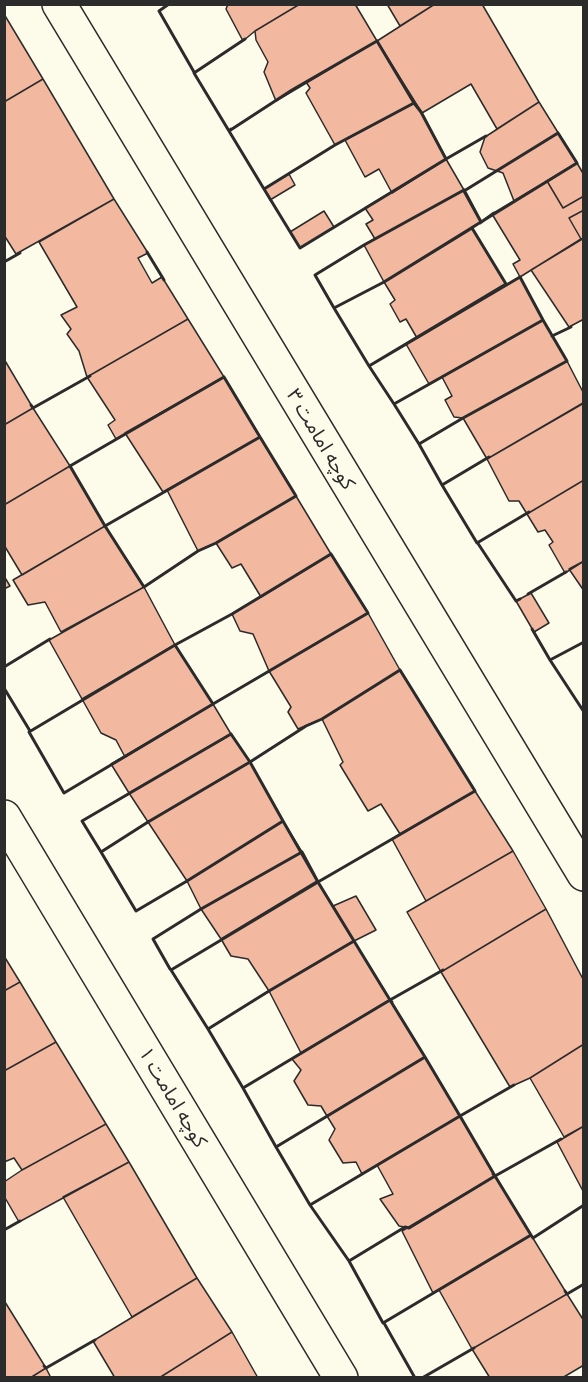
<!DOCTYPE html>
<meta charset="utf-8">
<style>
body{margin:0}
#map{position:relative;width:588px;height:1382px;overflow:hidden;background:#fdfbea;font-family:Ubuntu,sans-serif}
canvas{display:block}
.frame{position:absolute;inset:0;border:6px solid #2b2b2b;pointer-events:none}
</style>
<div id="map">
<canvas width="588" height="1382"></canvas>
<div class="frame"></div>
</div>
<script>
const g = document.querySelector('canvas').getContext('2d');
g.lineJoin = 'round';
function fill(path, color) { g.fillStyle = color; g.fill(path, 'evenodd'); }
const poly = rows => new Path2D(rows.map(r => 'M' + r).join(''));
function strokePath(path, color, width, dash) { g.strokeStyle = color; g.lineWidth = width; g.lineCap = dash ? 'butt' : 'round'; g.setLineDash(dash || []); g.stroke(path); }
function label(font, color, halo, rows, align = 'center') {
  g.font = font + ' Ubuntu,"Noto Sans Arabic",sans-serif'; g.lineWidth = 4.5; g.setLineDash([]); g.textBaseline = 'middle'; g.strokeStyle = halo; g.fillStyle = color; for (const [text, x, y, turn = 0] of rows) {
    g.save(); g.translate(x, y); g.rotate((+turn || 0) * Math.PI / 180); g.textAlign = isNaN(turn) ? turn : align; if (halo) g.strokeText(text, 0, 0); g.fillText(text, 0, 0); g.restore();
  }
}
const building = poly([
 [228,4,300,4,255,31,243,41,226,9,228,4],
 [300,4,355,4,377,41,276,101,264,72,268,62,256,40,255,31,300,4],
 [387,4,435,4,400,26,387,4],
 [435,4,482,4,539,102,497,129,471,84,422,113,377,41,435,4],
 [4,14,43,79,4,102,4,14],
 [377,41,422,113,414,103,377,41],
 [377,41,414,103,335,145,306,93,310,88,306,82,377,41],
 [43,79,114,199,16,254,4,235,4,102,43,79],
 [539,102,577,163,514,201,503,173,488,168,480,152,485,137,539,102],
 [414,103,422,113,446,159,392,193,379,169,365,177,345,140,414,103],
 [446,159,464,190,375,239,366,224,373,220,365,208,446,159],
 [577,163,584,175,584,196,563,208,547,181,577,163],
 [289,174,295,185,270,200,264,189,289,174],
 [547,181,563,208,584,196,584,210,569,218,581,239,520,277,513,264,520,260,492,214,547,181],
 [464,190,481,222,384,282,364,245,464,190],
 [114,199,148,253,138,258,152,283,162,277,188,319,87,377,79,351,67,334,71,329,61,315,77,307,39,242,114,199],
 [584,210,584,238,581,239,569,218,584,210],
 [324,211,334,227,300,248,290,232,324,211],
 [472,228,506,284,417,338,406,319,400,322,390,304,395,300,384,282,472,228],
 [584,238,584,319,569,327,531,270,584,238],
 [520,277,543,320,429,384,406,344,520,277],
 [188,319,224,377,116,439,108,425,115,420,87,377,188,319],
 [543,320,567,361,463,418,454,417,445,400,452,396,442,377,543,320],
 [4,359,33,408,4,425,4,359],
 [567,361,584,394,584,403,487,459,463,418,567,361],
 [224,377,260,437,163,492,125,433,224,377],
 [583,403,584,480,527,514,519,501,509,501,487,459,583,403],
 [33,408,70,466,4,505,4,425,33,408],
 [260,437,296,496,216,543,198,551,167,490,260,437],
 [70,466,105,526,22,575,4,545,4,505,70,466],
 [584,480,584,561,565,573,549,545,553,542,545,530,538,532,527,514,584,480],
 [296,496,331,554,261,597,241,564,232,568,216,543,296,496],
 [105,526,144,587,61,632,45,602,28,605,13,580,105,526],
 [331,554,368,613,269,671,253,634,240,631,232,614,331,554],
 [584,561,584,591,569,569,584,561],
 [4,576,10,586,4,589,4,576],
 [144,587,175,645,82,699,49,640,144,587],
 [531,593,549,623,534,632,516,601,531,593],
 [368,613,400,670,322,719,298,729,288,712,291,707,269,671,368,613],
 [175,645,213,704,125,757,116,740,101,733,82,699,175,645],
 [400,670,475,791,400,834,381,804,368,811,340,765,343,762,322,719,400,670],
 [213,704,231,734,129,793,111,764,213,704],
 [231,734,250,762,148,822,129,793,231,734],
 [250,762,283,821,187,881,148,822,250,762],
 [475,791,513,851,426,901,392,839,475,791],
 [283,821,302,852,201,909,187,881,283,821],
 [513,851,546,909,441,972,407,912,513,851],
 [302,852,317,881,221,939,201,909,302,852],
 [317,881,354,941,269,991,248,959,231,956,221,939,317,881],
 [356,896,376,930,354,941,333,906,356,896],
 [546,909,584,981,584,1044,530,1078,510,1087,441,972,546,909],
 [354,941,390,1000,301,1053,269,991,354,941],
 [4,956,20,982,4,991,4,956],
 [20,982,56,1042,4,1071,4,991,20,982],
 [390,1000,425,1057,327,1116,321,1106,308,1105,294,1081,301,1070,292,1059,390,1000],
 [56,1042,106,1124,22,1170,14,1158,4,1162,4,1071,56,1042],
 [584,1044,584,1126,564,1137,530,1078,584,1044],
 [425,1057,460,1116,362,1174,356,1162,343,1163,329,1140,335,1129,327,1116,425,1057],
 [460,1116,495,1176,409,1228,399,1226,380,1199,393,1194,377,1165,460,1116],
 [106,1124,129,1162,19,1222,4,1196,4,1182,22,1170,106,1124],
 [584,1126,584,1193,557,1142,584,1126],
 [129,1162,197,1278,132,1317,63,1197,129,1162],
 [495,1176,531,1235,433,1293,402,1231,495,1176],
 [531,1235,567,1294,472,1349,439,1290,531,1235],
 [197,1278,232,1332,159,1378,115,1378,93,1341,197,1278],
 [567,1294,584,1321,584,1365,562,1378,490,1378,472,1349,567,1294],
 [5,1302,46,1368,30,1378,4,1378,5,1302],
 [232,1332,258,1378,159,1378,232,1332],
 [46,1368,51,1378,30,1378,46,1368]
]);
fill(building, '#f2b8a0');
strokePath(building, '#2b2b2b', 1.5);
const minor = poly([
 [59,4,584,874],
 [4,817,341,1378]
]);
strokePath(minor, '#2b2b2b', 36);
strokePath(minor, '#fdfbea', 33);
strokePath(poly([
 [169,4,159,11,194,72],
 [377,41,414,103,335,145,264,189,229,131,292,90,377,41],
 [414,103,421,112,446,159,300,248,264,189,335,145,414,103],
 [231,129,229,131,194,73,245,39],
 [558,133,577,163,481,222,464,191,558,133],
 [446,158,446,159,486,136],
 [464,190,481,222,384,282,334,308,315,275,364,245,464,190],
 [480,223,494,213],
 [472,228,506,284,369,366,334,308,384,282,472,228],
 [147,252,164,280],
 [4,262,20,253],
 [520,277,543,320,394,404,369,366,520,277],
 [543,320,567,361,463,418,419,444,394,404,543,320],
 [552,336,571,327],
 [224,377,260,437,105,526,70,466,224,377],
 [31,405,33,408,90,376],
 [260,437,296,496,216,543,198,551,144,587,105,526,260,437],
 [421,443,419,444,442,485,489,457],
 [443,485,442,485,477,543,529,512],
 [477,542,516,601,520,599],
 [331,554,368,613,213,704,175,645,232,614,331,554],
 [528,594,566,572],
 [532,629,550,660,584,642],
 [175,645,213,704,64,793,29,732,175,645],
 [552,659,550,660,584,712],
 [4,667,50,639],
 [400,670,475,791,318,882,283,821,250,762,306,726,322,719,400,670],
 [4,688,30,731],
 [231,734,250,762,148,822,101,852,82,821,231,734],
 [250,762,283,821,187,881,136,911,101,852,148,822,250,762],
 [302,852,318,882,171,970,170,969,153,939,201,909,302,852],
 [318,882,354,941,269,991,208,1029,171,970,318,882],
 [354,941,390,1000,243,1088,208,1029,269,991,354,941],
 [390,1000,425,1057,276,1147,243,1088,390,1000],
 [392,1002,390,1000,443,970],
 [425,1057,460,1116,310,1205,276,1147,425,1057],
 [458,1113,460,1116,514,1085],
 [460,1116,495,1176,409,1228,405,1227,349,1261,310,1205,460,1116],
 [493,1174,495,1176,561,1139],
 [495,1176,531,1235,383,1323,349,1261,405,1227,409,1228,495,1176],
 [4,1230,20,1221],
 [531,1235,533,1238,584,1205],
 [565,1291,567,1294,584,1284],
 [384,1323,415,1378],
 [44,1366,46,1368,95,1340],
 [422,1378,474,1348]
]), '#2b2b2b', 3);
label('20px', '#2b2b2b', '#fdfbea', [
 ["کوچه امامت ۳",321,439,59],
 ["کوچه امامت ۱",173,1097,59]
]);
</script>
